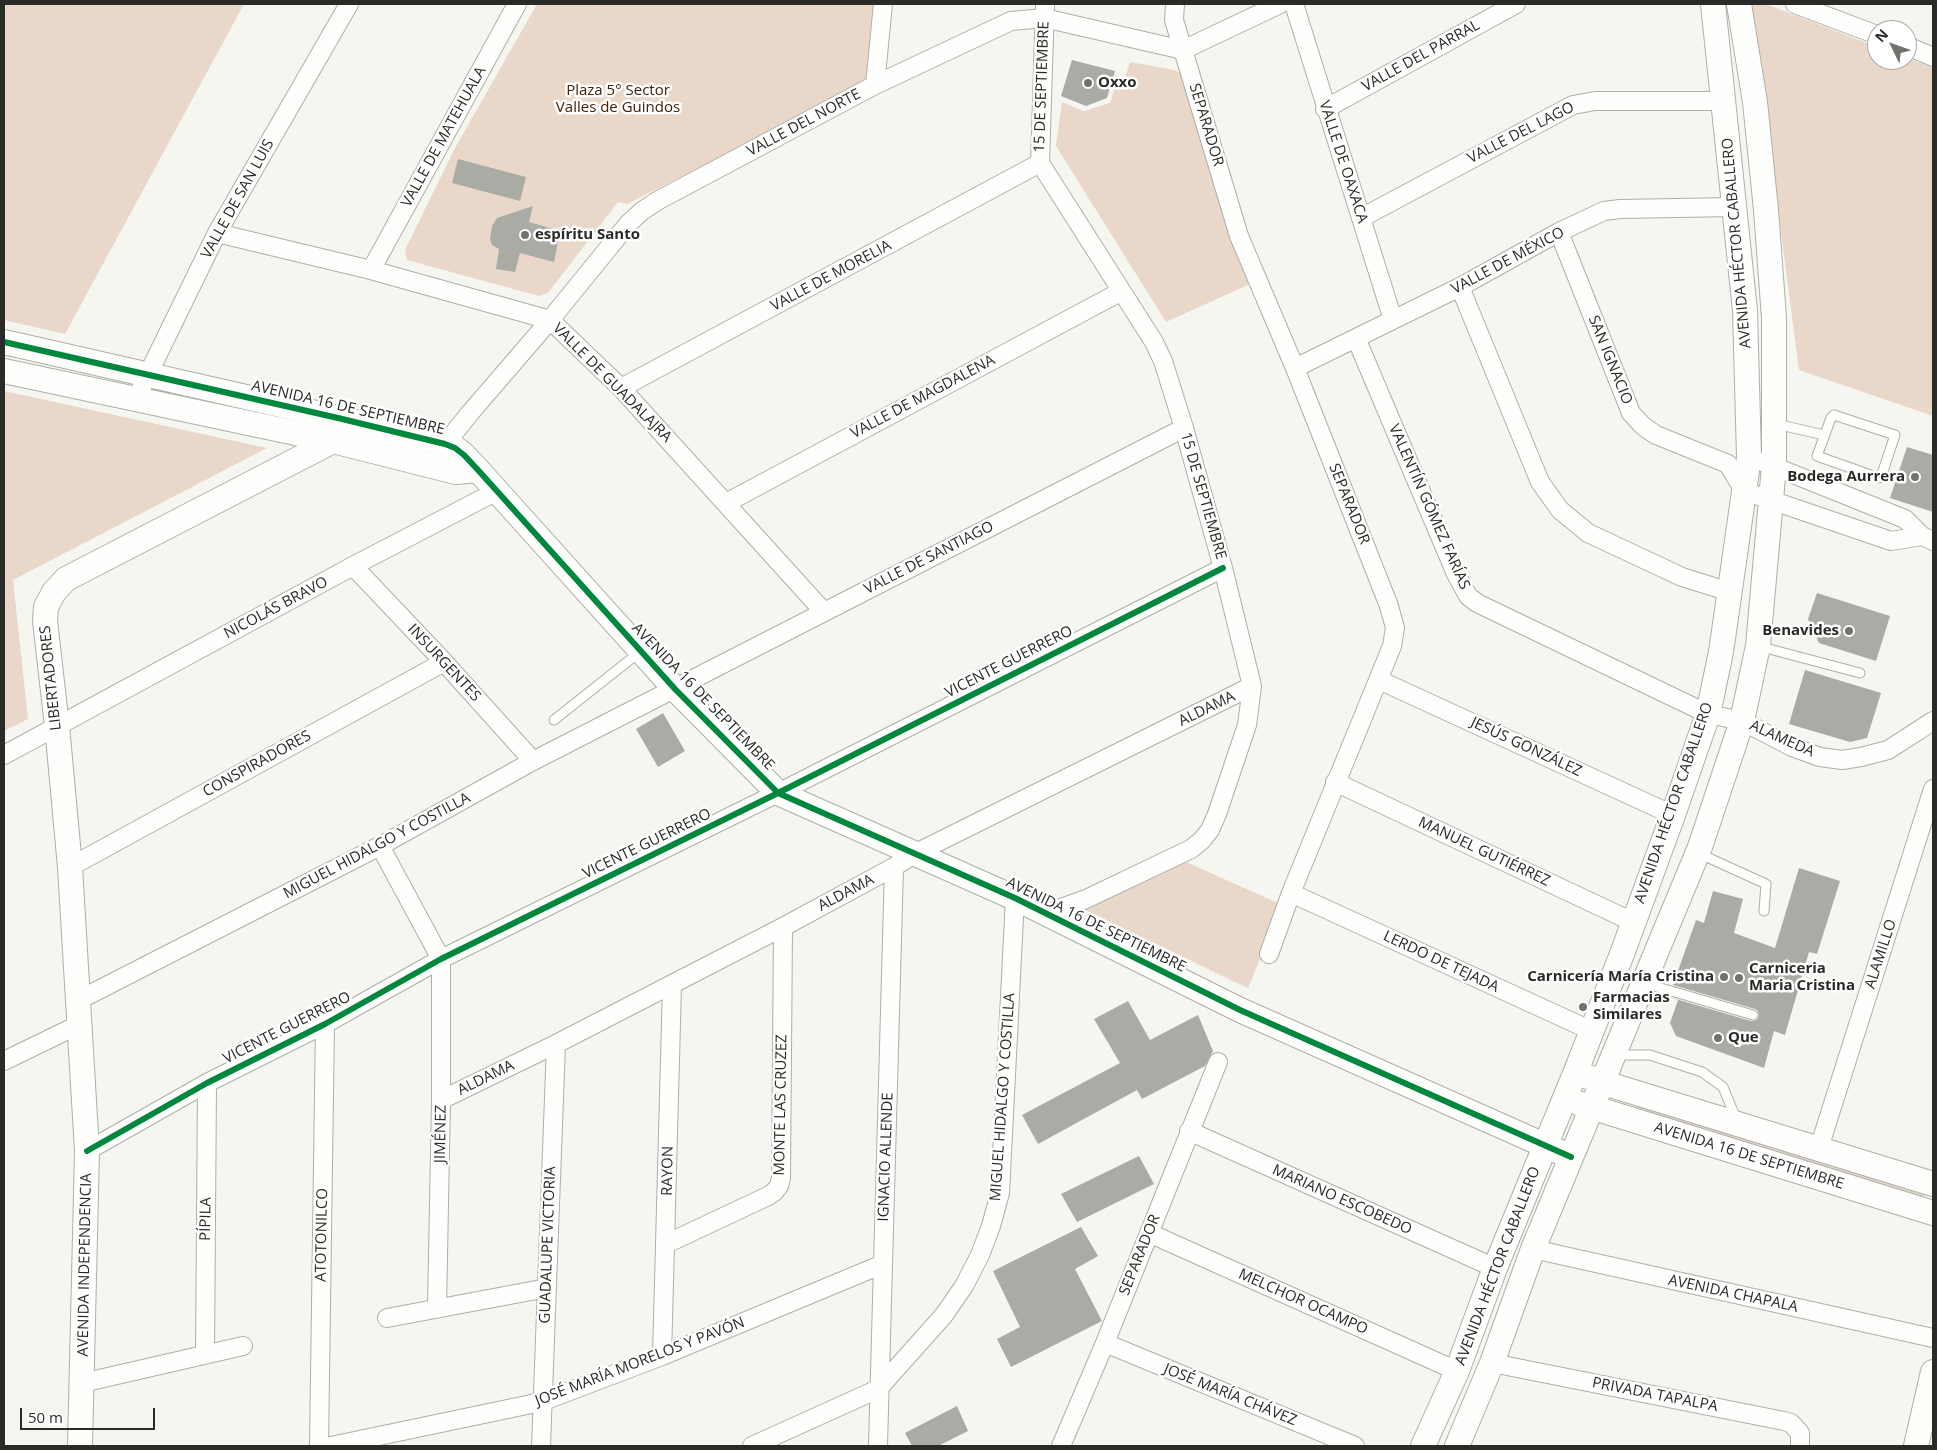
<!DOCTYPE html>
<meta charset="utf-8">
<style>
body{margin:0}
#map{position:relative;width:1937px;height:1450px;overflow:hidden;background:#f5f6ef;font-family:"Open Sans",sans-serif}
canvas{display:block}
.frame{position:absolute;inset:0;border:5px solid #2a2b26;pointer-events:none}
.north{position:absolute;left:1867px;top:20px;width:50px;height:50px;box-sizing:border-box;background:#fff;border:1px solid #aaaaa8;border-radius:50%;rotate:312deg;font-size:14px;font-weight:700;line-height:20px;text-align:center;color:#2a2b26}
.north::after{content:'';display:block;margin:auto;width:18px;height:22px;background:#71726c;clip-path:polygon(50% 0,100% 100%,50% 72%,0 100%)}
.scale{position:absolute;left:20px;top:1408px;width:135px;height:22px;box-sizing:border-box;border:2px solid #2a2b26;border-top:0;padding-left:6px;font-size:15px;line-height:18px;white-space:nowrap;color:#2a2b26;-webkit-text-stroke:4px #fff;paint-order:stroke}
</style>
<div id="map">
<canvas width="1937" height="1450"></canvas>
<div class="frame"></div>
<div class="north">N</div>
<div class="scale">50 m</div>
</div>
<script>
const g = document.querySelector('canvas').getContext('2d');
g.lineJoin = 'round';
function fill(path, color) { g.fillStyle = color; g.fill(path, 'evenodd'); }
const poly = rows => new Path2D(rows.map(r => 'M' + r).join(''));
function strokePath(path, color, width, dash) { g.strokeStyle = color; g.lineWidth = width; g.lineCap = dash ? 'butt' : 'round'; g.setLineDash(dash || []); g.stroke(path); }
function label(font, color, halo, rows, align = 'center') {
  g.font = font + ' "Open Sans",sans-serif'; g.lineWidth = 5; g.setLineDash([]); g.textBaseline = 'middle'; g.strokeStyle = halo; g.fillStyle = color; for (const [text, x, y, turn = 0] of rows) {
    g.save(); g.translate(x, y); g.rotate((+turn || 0) * Math.PI / 180); g.textAlign = isNaN(turn) ? turn : align; if (halo) g.strokeText(text, 0, 0); g.fillText(text, 0, 0); g.restore();
  }
}
fill(poly([
 [4,4,244,4,65,334,4,320],
 [537,4,875,4,869,82,627,204,618,202,548,293,539,296,407,260,405,250,455,148],
 [1751,4,1766,4,1877,47,1877,60,1907,60,1907,58,1933,68,1933,416,1799,370],
 [1130,62,1174,70,1181,73,1185,79,1250,284,1166,322,1056,146,1062,102,1084,111,1110,103,1118,77,1124,80],
 [4,391,267,448,13,580,28,719,4,731],
 [1184,861,1282,905,1248,988,1077,906],
 [1637,1106,1925,1194,1923,1199,1633,1116]
]), '#e9d8ca');
fill(poly([
 [1072,60,1115,71,1107,98,1086,106,1061,96],
 [458,159,526,177,520,201,452,183],
 [533,206,529,222,560,231,554,262,520,253,515,272,496,269,499,249,492,245,490,239,492,226,497,218],
 [1907,447,1933,455,1933,512,1890,498],
 [1817,593,1890,616,1876,661,1819,643,1808,619],
 [1805,670,1881,693,1867,738,1850,742,1789,724],
 [663,713,685,751,658,767,636,729],
 [1799,868,1840,881,1817,954,1809,952,1785,1035,1774,1031,1764,1068,1676,1036,1670,1023,1678,1000,1669,997,1751,1021,1757,1020,1759,1016,1758,1011,1755,1009,1673,985,1696,920,1704,923,1713,891,1743,899,1734,933,1775,948],
 [1128,1001,1150,1040,1198,1015,1213,1051,1205,1066,1142,1099,1137,1090,1038,1144,1022,1115,1120,1063,1094,1019],
 [1139,1156,1154,1184,1077,1222,1061,1194],
 [1081,1227,1098,1256,1075,1269,1102,1321,1011,1367,997,1339,1020,1327,993,1271],
 [957,1406,968,1431,938,1446,912,1446,905,1433]
]), '#ababa6');
const lane = poly([
 [1834,415,1895,435,1881,477,1879,478,1817,456,1831,418,1834,415],
 [1776,424,1824,435],
 [1758,646,1860,673],
 [554,720,641,651],
 [1698,853,1766,884,1764,911],
 [1644,983,1753,1015],
 [1615,1055,1650,1055,1702,1072,1723,1087,1737,1121]
]);
const street = poly([
 [1045,4,1040,163,1154,342,1163,361,1184,428,1223,568,1252,686,1247,725,1217,814,1210,830,1202,840,1191,849,1172,858,1086,899,1045,914],
 [1175,4,1174,20,1239,236,1295,368,1389,606,1395,628,1392,646,1291,893,1269,954],
 [1294,4,1393,320],
 [1795,4,1877,35],
 [1907,46,1933,57],
 [875,85,883,4],
 [1325,109,1516,4],
 [1361,218,1573,105,1595,101,1724,101],
 [1559,232,1631,413,1643,426,1656,435,1728,464,1744,491,1891,541,1922,536],
 [217,233,371,270,550,320,621,388,824,612],
 [371,270,517,4],
 [1460,287,1540,482,1560,510,1588,533,1682,577,1730,592],
 [1356,338,1456,574,1468,596,1477,603,1708,714,1742,721,1792,747,1820,757,1842,760,1861,757,1888,750,1933,721],
 [1295,368,1460,287,1559,232,1604,211,1620,209,1734,207],
 [621,388,1040,163],
 [136,399,217,233,349,4],
 [1763,462,1905,519,1922,536,1933,541],
 [435,467,445,444,470,413,550,320,628,224,642,211,657,201,875,85,1011,21,1044,18,1183,50,1280,4],
 [726,503,1120,292],
 [353,566,444,662,533,761],
 [1379,680,1673,815],
 [4,755,353,566,497,491],
 [1335,782,1633,922],
 [380,846,441,959,441,1100,437,1308],
 [70,867,444,662],
 [1291,893,1592,1031],
 [77,1001,380,846,533,761,1184,428],
 [4,1061,80,1024],
 [441,1100,556,1044,783,927,894,867,914,854,1252,686],
 [1189,1131,1495,1268],
 [1819,1148,1933,789],
 [87,1151,207,1083,325,1024,441,959,778,793,1223,568],
 [1149,1233,1457,1371],
 [666,1244,768,1196,774,1192,779,1186,781,1178,783,927],
 [1533,1249,1933,1338],
 [387,1318,547,1288],
 [1105,1343,1355,1446],
 [205,1355,207,1083],
 [662,1356,672,985],
 [1492,1363,1784,1421,1791,1423,1800,1433,1800,1446],
 [82,1383,243,1346],
 [319,1446,325,1024],
 [331,1446,541,1402,662,1356,883,1264],
 [541,1446,556,1044],
 [752,1446,878,1389,944,1315,964,1286,980,1255,991,1226,1000,1193,1015,898],
 [878,1446,894,867],
 [1061,1446,1105,1343,1218,1062]
]);
const secondary = poly([
 [4,342,338,418,445,444,455,448,464,455,478,470,675,689,778,793,1015,898,1240,1010,1571,1157],
 [4,371,333,441,456,472,478,470],
 [1586,1076,1601,1082,1933,1184],
 [1578,1103,1933,1213],
 [80,1446,87,1151,70,867,57,726,45,621,46,607,54,592,66,579,333,441],
 [1423,1446,1457,1371,1495,1268,1576,1071,1622,954,1673,815,1708,714,1721,652,1749,457,1745,311,1713,4],
 [1457,1446,1492,1363,1533,1249,1700,847,1742,721,1758,646,1774,466,1774,318,1766,210,1755,102,1739,4],
 [1916,1446,1933,1372]
]);
strokePath(lane, '#aeaeaa', 11);
strokePath(street, '#aeaeaa', 20);
strokePath(secondary, '#aeaeaa', 26);
strokePath(poly([
 [590,4,598,6,601,11,603,38],
 [674,4,728,144],
 [748,4,793,109],
 [799,4,858,71],
 '589 56a18 18 0 1 1 36 0a18 18 0 1 1-36 0Z',
 [623,48,682,26],
 [624,64,711,101,837,47],
 [613,73,656,183],
 [486,101,541,4],
 [461,146,460,147,627,198,632,196],
 [1065,161,1125,125,1117,112],
 [1176,168,1197,161],
 [536,170,597,72],
 [1115,201,1129,191],
 [1158,270,1223,241],
 [1234,274,1237,283],
 [1177,303,1086,152,1086,143,1090,134,1097,127,1137,97,1155,88,1164,88,1176,98,1194,154],
 [1181,871,1232,981],
 [1110,922,1270,905],
 [1197,964,1247,987,1257,965]
]), '#e0e0dd', 3, [1, 4]);
strokePath(lane, '#fefefd', 9);
strokePath(street, '#fefefd', 18);
strokePath(secondary, '#fefefd', 24);
strokePath(poly([
 [4,342,338,418,445,444,455,448,464,455,478,470,675,689,778,793,1015,898,1240,1010,1571,1157],
 [87,1151,207,1083,325,1024,441,959,778,793,1223,568]
]), '#00873e', 6);
for (const [x, y, r, color] of [
 [1088,83,5,"#71726c"],
 [525,235,5,"#71726c"],
 [1915,477,5,"#71726c"],
 [1849,631,5,"#71726c"],
 [1724,977,5,"#71726c"],
 [1739,978,5,"#71726c"],
 [1583,1007,5,"#71726c"],
 [1718,1038,5,"#71726c"]
]) { const dot = new Path2D(); dot.arc(x, y, r, 0, 2 * Math.PI); g.fillStyle = color; g.fill(dot); strokePath(dot, '#fff', 2); }
label('15px', '#2a2b26', '#fff', [
 ["VALLE DEL PARRAL",1421,56,-29],
 ["15 DE SEPTIEMBRE",1042,87,-88],
 ["VALLE DEL NORTE",804,123,-28],
 ["SEPARADOR",1206,125,73],
 ["VALLE DEL LAGO",1521,133,-27],
 ["VALLE DE MATEHUALA",444,137,-61],
 ["VALLE DE OAXACA",1343,162,72],
 ["VALLE DE SAN LUIS",238,199,-61],
 ["AVENIDA HÉCTOR CABALLERO",1737,243,-95],
 ["VALLE DE MÉXICO",1508,261,-28],
 ["VALLE DE MORELIA",831,276,-28],
 ["SAN IGNACIO",1610,360,68],
 ["VALLE DE GUADALAJRA",612,383,45],
 ["VALLE DE MAGDALENA",923,397,-28],
 ["AVENIDA 16 DE SEPTIEMBRE",348,408,13],
 ["15 DE SEPTIEMBRE",1203,496,74],
 ["SEPARADOR",1349,504,68],
 ["VALENTÍN GÓMEZ FARÍAS",1429,507,66],
 ["VALLE DE SANTIAGO",929,558,-27],
 ["NICOLÁS BRAVO",276,608,-28],
 ["VICENTE GUERRERO",1009,662,-27],
 ["INSURGENTES",444,663,47],
 ["LIBERTADORES",51,678,-96],
 ["AVENIDA 16 DE SEPTIEMBRE",703,697,46],
 ["ALDAMA",1207,709,-26],
 ["ALAMEDA",1782,739,24],
 ["JESÚS GONZÁLEZ",1526,747,25],
 ["CONSPIRADORES",257,764,-29],
 ["AVENIDA HÉCTOR CABALLERO",1674,803,-71],
 ["VICENTE GUERRERO",647,844,-26],
 ["MIGUEL HIDALGO Y COSTILLA",377,846,-28],
 ["MANUEL GUTIÉRREZ",1484,852,25],
 ["ALDAMA",846,893,-28],
 ["AVENIDA 16 DE SEPTIEMBRE",1096,925,26],
 ["ALAMILLO",1881,954,-72],
 ["LERDO DE TEJADA",1441,962,25],
 ["VICENTE GUERRERO",287,1028,-27],
 ["ALDAMA",486,1078,-26],
 ["MIGUEL HIDALGO Y COSTILLA",1003,1097,-86],
 ["MONTE LAS CRUZEZ",781,1105,-89],
 ["JIMÉNEZ",441,1134,-89],
 ["AVENIDA 16 DE SEPTIEMBRE",1749,1156,17],
 ["IGNACIO ALLENDE",886,1157,-88],
 ["RAYON",668,1171,-89],
 ["MARIANO ESCOBEDO",1342,1200,24],
 ["PÍPILA",206,1219,-89],
 ["ATOTONILCO",322,1235,-89],
 ["GUADALUPE VICTORIA",548,1245,-88],
 ["SEPARADOR",1140,1255,-68],
 ["AVENIDA INDEPENDENCIA",85,1265,-89],
 ["AVENIDA HÉCTOR CABALLERO",1498,1266,-69],
 ["AVENIDA CHAPALA",1733,1294,12],
 ["MELCHOR OCAMPO",1303,1302,24],
 ["JOSÉ MARÍA MORELOS Y PAVÓN",640,1362,-21],
 ["JOSÉ MARÍA CHÁVEZ",1230,1395,22],
 ["PRIVADA TAPALPA",1655,1395,11]
]);
label('bold 15px', '#2a2b26', '#fff', [
 ["Oxxo",1098,83],
 ["espíritu Santo",535,235],
 ["Bodega Aurrera",1905,477,"right"],
 ["Benavides",1839,631,"right"],
 ["Carniceria",1749,969],
 ["Maria Cristina",1749,986],
 ["Carnicería María Cristina",1714,977,"right"],
 ["Farmacias",1593,998],
 ["Similares",1593,1015],
 ["Que",1728,1038]
], 'left');
label('15px', '#412007', '#fff', [
 ["Plaza 5° Sector",618,91],
 ["Valles de Guindos",618,108]
]);
</script>
